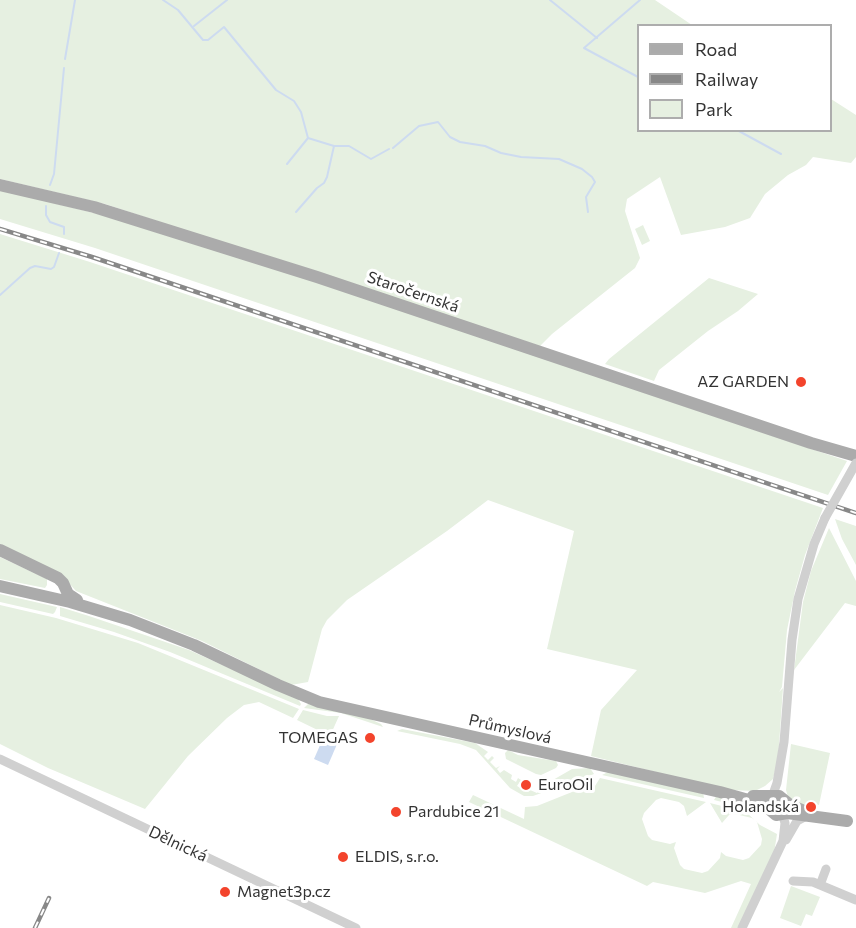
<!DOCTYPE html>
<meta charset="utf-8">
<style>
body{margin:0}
#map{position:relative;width:856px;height:928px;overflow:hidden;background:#fff;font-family:Commissioner,sans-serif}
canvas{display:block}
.legend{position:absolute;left:637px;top:24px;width:195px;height:108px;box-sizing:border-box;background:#fff;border:2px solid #adadad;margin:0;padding:8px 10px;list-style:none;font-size:18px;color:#333}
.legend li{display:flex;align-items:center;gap:12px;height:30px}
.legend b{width:30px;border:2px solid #adadad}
</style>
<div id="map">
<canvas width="856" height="928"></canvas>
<ul class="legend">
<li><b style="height:8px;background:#ababab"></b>Road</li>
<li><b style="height:8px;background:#888"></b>Railway</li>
<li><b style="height:16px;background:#e6f0e1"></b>Park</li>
</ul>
</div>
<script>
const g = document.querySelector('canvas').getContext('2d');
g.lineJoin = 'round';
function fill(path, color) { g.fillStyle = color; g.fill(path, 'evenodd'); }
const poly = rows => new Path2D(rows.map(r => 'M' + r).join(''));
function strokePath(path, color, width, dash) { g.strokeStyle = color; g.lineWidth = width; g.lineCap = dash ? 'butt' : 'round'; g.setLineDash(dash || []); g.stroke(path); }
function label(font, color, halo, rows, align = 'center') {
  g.font = font + ' Commissioner,sans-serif'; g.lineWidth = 6; g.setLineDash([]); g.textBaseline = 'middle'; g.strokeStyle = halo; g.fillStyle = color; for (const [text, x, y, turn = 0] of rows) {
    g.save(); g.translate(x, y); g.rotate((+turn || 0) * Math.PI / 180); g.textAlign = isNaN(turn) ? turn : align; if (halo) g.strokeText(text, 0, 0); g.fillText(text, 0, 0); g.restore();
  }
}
fill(poly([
 [0,0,655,0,692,25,638,26,638,130,830,130,831,99,856,115,856,157,851,163,813,157,806,165,788,175,765,194,750,218,725,227,681,235,660,177,627,199,625,211,640,258,635,268,552,334,540,346,105,204,0,179],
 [0,190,102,215,316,282,847,461,828,495,95,248,0,219],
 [643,225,650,241,642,245,635,229],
 [0,234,90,262,823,508,805,555,795,591,787,630,782,687,779,692,783,688,778,759,773,779,765,786,755,791,729,790,591,756,601,710,637,670,547,649,574,531,488,500,447,531,347,600,327,620,322,629,308,682,291,685,202,641,76,591,60,573,0,544],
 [709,278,758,294,738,311,708,331,659,370,654,381,605,364,609,359],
 [835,519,856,526,856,565,842,539],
 [829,528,856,581,856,606,845,603,794,670,803,602,811,571],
 [0,557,47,579,47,585,45,588,0,579],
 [0,594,57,607,55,612,53,614,0,602],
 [0,605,56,618,138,643,299,709,293,718,259,702,244,705,227,718,188,756,145,809,48,768,0,744],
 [60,607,89,616,189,650,298,699,301,704,300,706,170,652,114,632,60,616],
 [309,703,368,718,381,724,383,727,341,713,304,708],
 [303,710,327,716,339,716,330,736,297,720],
 [402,729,475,743,488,752,484,756,488,760,492,756,494,758,490,762,496,768,500,766,497,769,500,773,504,770,512,775,511,779,516,782,518,778,521,780,517,786,528,792,530,790,537,793,539,788,572,769,590,768,594,774,533,796,524,796,510,788,476,750,460,744,397,731],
 [791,744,830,753,819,805,812,803,810,808,803,807,788,797,786,790],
 [508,750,518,755,556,761,558,765,556,768,541,775,536,774,506,759,505,753],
 [608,772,703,792,704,798,602,775],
 [600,778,706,802,687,816,684,806,679,802,661,798,656,800,644,813,642,819,648,836,652,840,670,844,676,842,674,848,680,865,684,869,702,873,708,871,720,858,721,852,726,856,743,860,749,858,761,845,762,839,757,822,752,818,735,814,729,815,722,823,710,803,746,812,760,825,777,834,774,853,738,928,731,928,751,884,741,881,705,893,653,882,647,886,469,802,473,795,524,819,525,807,537,806,577,790,591,789,595,786],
 [717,795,757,804,763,811,756,813,746,808,714,800],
 [791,886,820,897,812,916,806,914,801,926,780,918]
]), '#e6f0e1');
fill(poly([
 [324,736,338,742,328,765,314,759]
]), '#cddbf0');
strokePath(poly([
 [163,0,178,10,203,40,208,40,224,27,276,90,294,101,301,112,308,138,334,146,349,146,371,159,389,149],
 [550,0,597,38],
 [194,26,227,0],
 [65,59,75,0],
 [638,77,584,48,640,0],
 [737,130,781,154],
 [393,148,419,126,438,122,450,137,460,142,485,146,501,153,521,157,559,159,582,169,592,177,595,182,586,197,588,212],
 [287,164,308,138],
 [50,185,54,174,64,68],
 [46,206,46,215,50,222,64,227,64,234],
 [296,212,317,188,324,183,327,177,334,146],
 [0,295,30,268,35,266,51,269,54,267,59,253]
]), '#cddbf0', 2);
strokePath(poly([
 [0,759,356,928],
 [772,797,777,783,784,742,792,640,798,599,814,544,825,518],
 [786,840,797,821,808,815],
 [793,881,813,882,856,900],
 [820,885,826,869],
 [742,928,783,841,785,823,782,813]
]), '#d0d0d0', 9);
strokePath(poly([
 [0,185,94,207,317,277,811,443,856,456],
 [0,550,58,578,63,583,68,594,77,600],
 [0,586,70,602,130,620,194,645,278,685,319,702,720,792,763,804,776,815,787,813,847,821],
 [753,796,779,796,790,805,802,810]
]), '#ababab', 12);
const rail = poly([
 [0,229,92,257,856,513],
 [35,928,49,898]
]);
strokePath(rail, '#888', 4.5);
strokePath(rail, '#fff', 2, [7]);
strokePath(poly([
 [825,518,856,463]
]), '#d0d0d0', 9);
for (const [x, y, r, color] of [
 [801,382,6,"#f3442c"],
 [370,738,6,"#f3442c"],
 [526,785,6,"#f3442c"],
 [811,807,6,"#f3442c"],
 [396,812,6,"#f3442c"],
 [343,857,6,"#f3442c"],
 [225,892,6,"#f3442c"]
]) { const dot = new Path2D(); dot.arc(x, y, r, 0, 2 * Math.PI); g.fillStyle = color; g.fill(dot); strokePath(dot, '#fff', 2); }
label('16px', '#333', '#fff', [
 ["Staročernská",413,292,19],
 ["Průmyslová",510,729,13],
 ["Dělnická",178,844,25]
]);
label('16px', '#333', '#fff', [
 ["AZ GARDEN",789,382,"right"],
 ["TOMEGAS",358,738,"right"],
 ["EuroOil",538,785],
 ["Holandská",799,807,"right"],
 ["Pardubice 21",408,812],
 ["ELDIS, s.r.o.",355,857],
 ["Magnet3p.cz",237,892]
], 'left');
</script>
